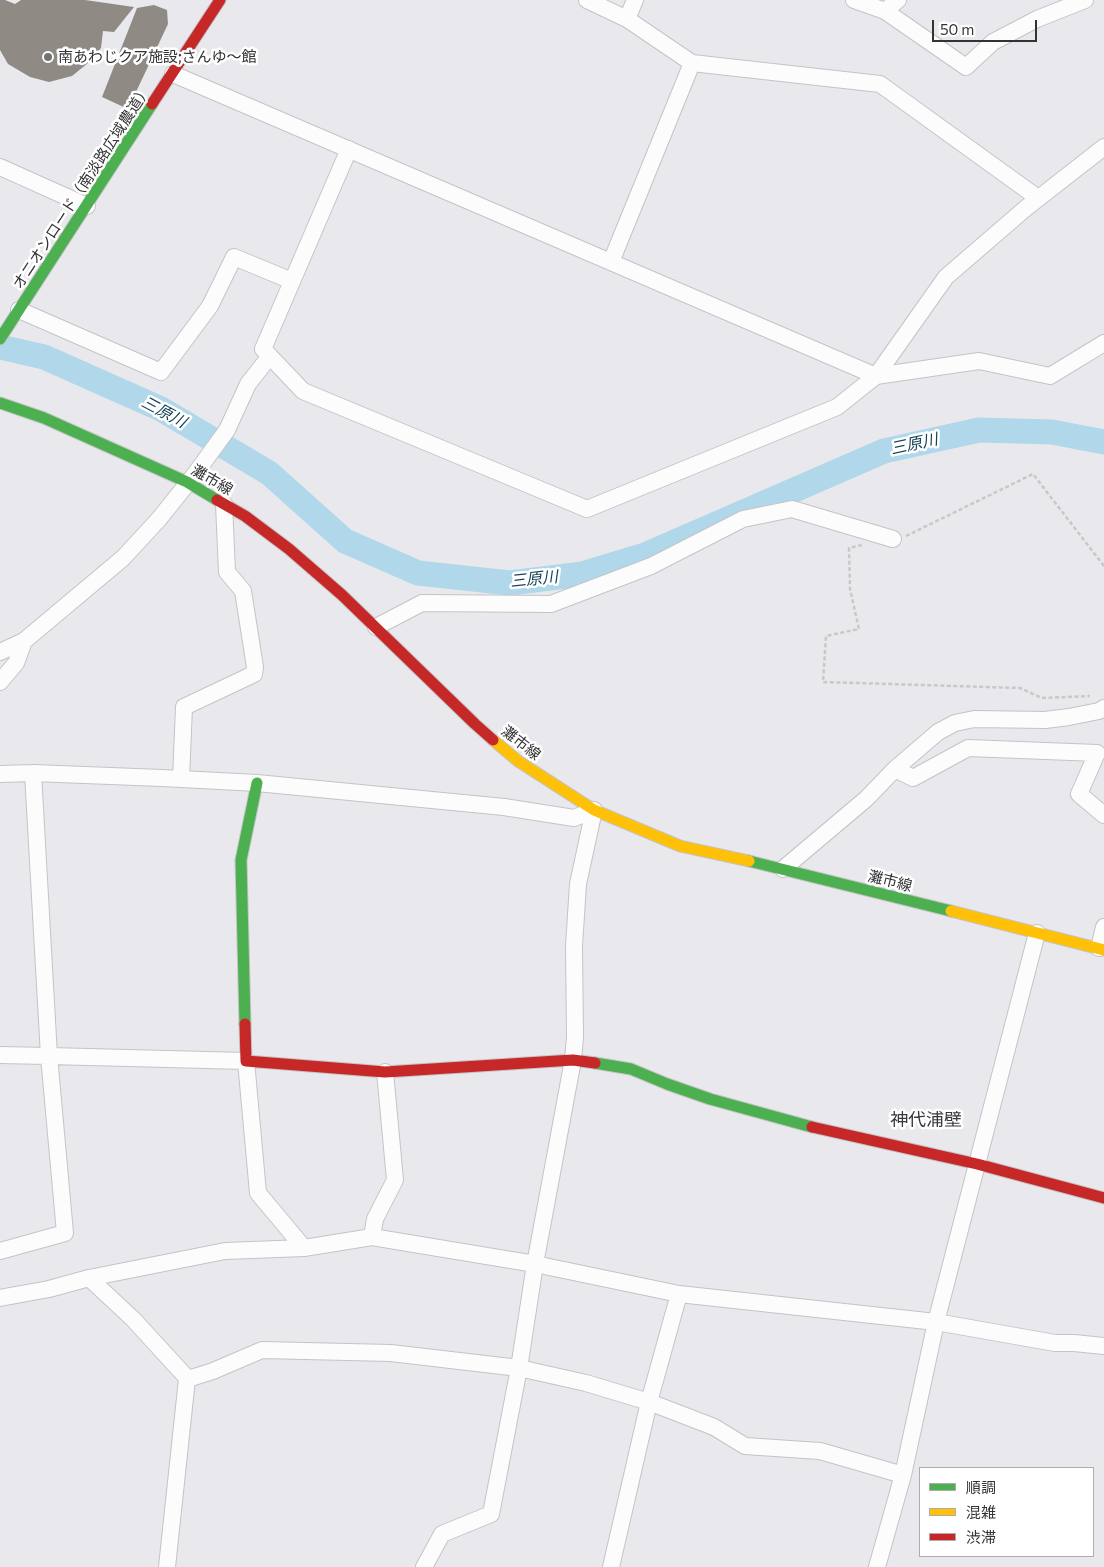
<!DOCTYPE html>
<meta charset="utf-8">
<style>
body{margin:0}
#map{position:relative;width:1104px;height:1567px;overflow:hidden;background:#e9e9ed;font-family:Commissioner,"Noto Sans JP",sans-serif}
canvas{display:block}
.legend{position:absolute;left:919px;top:1467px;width:175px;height:90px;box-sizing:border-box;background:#fff;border:1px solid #adadae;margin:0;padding:6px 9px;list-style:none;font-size:15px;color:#333335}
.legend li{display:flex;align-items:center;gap:10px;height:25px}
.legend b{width:25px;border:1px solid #adadae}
.scale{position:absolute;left:932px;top:20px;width:105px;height:22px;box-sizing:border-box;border:2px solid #333335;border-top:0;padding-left:6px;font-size:15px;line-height:18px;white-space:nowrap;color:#333335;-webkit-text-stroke:4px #fff;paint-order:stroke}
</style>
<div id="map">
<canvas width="1104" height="1567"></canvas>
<ul class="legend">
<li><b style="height:6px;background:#4caf50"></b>順調</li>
<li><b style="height:6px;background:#ffc107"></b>混雑</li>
<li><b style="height:6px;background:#c62828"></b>渋滞</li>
</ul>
<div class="scale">50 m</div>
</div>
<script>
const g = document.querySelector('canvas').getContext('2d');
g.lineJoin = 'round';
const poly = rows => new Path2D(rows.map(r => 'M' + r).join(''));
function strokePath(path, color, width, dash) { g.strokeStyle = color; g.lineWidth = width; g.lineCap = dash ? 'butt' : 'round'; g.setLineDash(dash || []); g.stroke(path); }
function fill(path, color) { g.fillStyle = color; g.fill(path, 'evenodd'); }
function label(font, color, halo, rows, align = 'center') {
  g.font = font + ' Commissioner,"Noto Sans JP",sans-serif'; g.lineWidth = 5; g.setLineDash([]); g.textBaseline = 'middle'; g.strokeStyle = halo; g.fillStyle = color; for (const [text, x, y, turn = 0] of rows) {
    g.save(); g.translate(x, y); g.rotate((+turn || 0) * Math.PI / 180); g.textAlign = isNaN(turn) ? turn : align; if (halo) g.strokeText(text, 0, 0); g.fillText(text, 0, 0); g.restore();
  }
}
strokePath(poly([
 [0,347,44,357,161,409,269,473,345,541,418,573,510,583,582,574,645,555,884,451,979,430,1052,432,1104,442]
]), '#b0d8ea', 25);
fill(poly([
 [0,0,5,0,15,4,21,0,85,0,134,7,114,32,103,31,101,48,88,63,72,76,49,82,30,77,8,64,0,50],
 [154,5,167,10,168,24,128,109,102,97,137,8]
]), '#8f8b84');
const street = poly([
 [587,0,627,19],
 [854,0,885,11,966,67,993,42,1037,19,1085,0],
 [885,11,898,0],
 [692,63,880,84,1038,198],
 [173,74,876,376,946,277,1026,208,1104,147],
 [349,149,263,349,303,391,587,509,837,407,876,376,979,361,1050,376,1104,343],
 [0,167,87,206],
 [611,262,692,63,627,19,635,0],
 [19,310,161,372,210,306,234,257,292,281],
 [376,627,422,603,551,604,651,566,743,519,792,509,893,539],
 [0,652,24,641],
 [0,682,16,663,24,641,123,558,159,519,195,474,227,430,248,384,270,356],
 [895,769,913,778,968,748,1097,753,1079,794,1104,815],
 [33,773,49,1056,246,1061,258,1193,304,1248],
 [0,774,33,773,162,778,257,783,504,807,574,818,594,810],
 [181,779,184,707,254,674,255,667,243,591,227,572,224,504],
 [783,869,866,799,895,769,938,732,955,723,974,719,1045,720,1069,717,1099,711,1104,708],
 [1099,948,1104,927],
 [0,1055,49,1056,65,1233,0,1251],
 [372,1237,375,1219,395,1180,385,1072],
 [89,1278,133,1319,188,1379,213,1371,262,1350,391,1353,519,1368,586,1383,649,1402,714,1427,745,1446,820,1451,903,1475,877,1567],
 [0,1298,49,1289,89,1278,225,1251,304,1248,372,1237,535,1264,679,1294,936,1322,1055,1343,1074,1343,1104,1346],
 [903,1475,936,1322,1037,933],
 [167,1567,187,1379],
 [424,1567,442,1534,491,1514,519,1368,535,1264,573,1060,575,1037,574,946,578,884,594,810],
 [611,1567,649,1402,679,1294]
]);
const fast = poly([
 [0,339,152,104],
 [0,403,44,418,187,482,217,500],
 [749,861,951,911],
 [245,1024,241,860,257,783],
 [595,1063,631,1069,667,1084,710,1099,812,1127]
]);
const slow = poly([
 [493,740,518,761,594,810,680,846,749,861],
 [951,911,1104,950]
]);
const jam = poly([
 [152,104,220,0],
 [217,500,245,516,289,549,342,595,475,724,493,740],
 [245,1024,246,1061,385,1072,573,1060,595,1063],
 [812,1127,977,1164,1104,1198]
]);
strokePath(street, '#c4c4c7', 18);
strokePath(fast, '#c4c4c7', 13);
strokePath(slow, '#c4c4c7', 13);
strokePath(jam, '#c4c4c7', 13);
strokePath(poly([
 [906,536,1033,474,1104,566],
 [862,545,849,548,850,589,859,629,826,636,823,682,1020,688,1042,698,1090,696]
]), '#c8c8c8', 2.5, [4, 2.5]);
strokePath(street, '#fcfcfc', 16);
strokePath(fast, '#4caf50', 11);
strokePath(slow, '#ffc107', 11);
strokePath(jam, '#c62828', 11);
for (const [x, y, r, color] of [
 [48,57,5,"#737375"]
]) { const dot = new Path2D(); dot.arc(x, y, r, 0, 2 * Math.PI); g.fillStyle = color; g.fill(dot); strokePath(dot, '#fff', 2); }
label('15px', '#333335', '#fff', [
 ["南あわじクア施設;さんゆ～館",58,57]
], 'left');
label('15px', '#333335', '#fff', [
 ["オニオンロード（南淡路広域農道）",82,187,-57],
 ["灘市線",212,480,30],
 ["灘市線",521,743,38],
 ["灘市線",890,881,14]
]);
label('italic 16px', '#134254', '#fff', [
 ["三原川",164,412,28],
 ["三原川",914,444,-12],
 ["三原川",534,579,-6]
]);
label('18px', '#38383d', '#fff', [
 ["神代浦壁",926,1120]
]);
</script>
